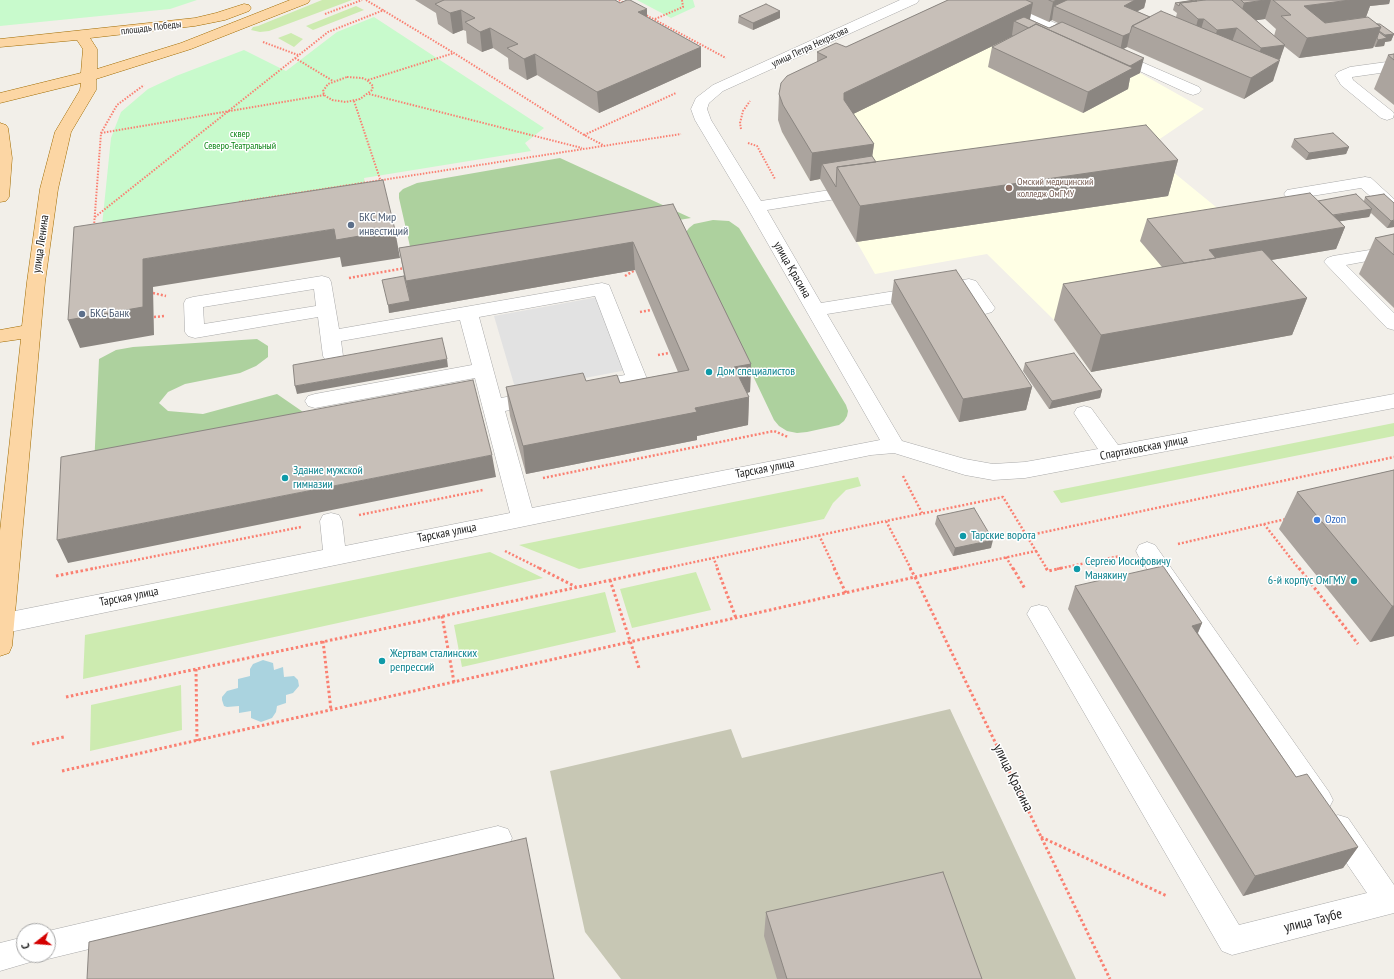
<!DOCTYPE html>
<meta charset="utf-8">
<style>
body{margin:0}
#map{position:relative;width:1394px;height:979px;overflow:hidden;background:#f2efe9;font-family:"PT Sans Narrow",sans-serif}
canvas{display:block}
.north{position:absolute;left:16px;top:923px;width:40px;height:40px;box-sizing:border-box;background:#fff;border:1px solid #a7a7a7;border-radius:50%;rotate:253deg;font-size:11px;font-weight:700;line-height:16px;text-align:center;color:#222}
.north::after{content:'';display:block;margin:auto;width:14px;height:18px;background:#d40000;clip-path:polygon(50% 0,100% 100%,50% 72%,0 100%)}
</style>
<div id="map">
<canvas width="1394" height="979"></canvas>
<div class="north">С</div>
</div>
<script>
const g = document.querySelector('canvas').getContext('2d');
g.lineJoin = 'round';
function fill(path, color) { g.fillStyle = color; g.fill(path, 'evenodd'); }
const poly = rows => new Path2D(rows.map(r => 'M' + r).join(''));
function strokePath(path, color, width, dash) { g.strokeStyle = color; g.lineWidth = width; g.lineCap = dash ? 'butt' : 'round'; g.setLineDash(dash || []); g.stroke(path); }
function label(font, color, halo, rows, align = 'center') {
  g.font = font + ' "PT Sans Narrow",sans-serif'; g.lineWidth = 3; g.setLineDash([]); g.textBaseline = 'middle'; g.strokeStyle = halo; g.fillStyle = color; for (const [text, x, y, turn = 0] of rows) {
    g.save(); g.translate(x, y); g.rotate((+turn || 0) * Math.PI / 180); g.textAlign = isNaN(turn) ? turn : align; if (halo) g.strokeText(text, 0, 0); g.fillText(text, 0, 0); g.restore();
  }
}
fill(poly([
 [982,8,1059,36,1140,73,1204,109,1145,149,1238,225,1248,287,1292,335,1091,372,1054,320,987,254,875,274,821,179,810,181,782,132]
]), '#ffffe5');
fill(poly([
 [950,709,1076,979,621,979,585,932,550,771,731,729,742,758]
]), '#c7c7b4');
fill(poly([
 [322,0,352,0,269,31,260,32,251,30,253,27,258,26],
 [356,6,364,10,313,30,306,26],
 [291,33,303,39,294,47,278,38],
 [1394,423,1394,436,1061,503,1053,491],
 [858,477,861,486,846,490,833,503,824,519,579,569,519,545],
 [490,552,543,578,83,679,85,635],
 [696,572,711,610,632,628,620,589],
 [605,592,616,632,462,667,454,625],
 [181,685,182,730,90,751,91,705]
]), '#cdebb0');
fill(poly([
 [560,158,691,218,436,260,411,251,399,198,399,193,403,189,417,183],
 [713,220,729,221,739,228,846,405,848,411,847,416,844,421,839,425,807,432,797,433,787,431,779,426,774,420,687,237,686,232,689,228,694,224],
 [257,339,268,346,268,357,256,366,240,373,185,384,168,392,159,403,168,411,203,414,277,394,306,414,94,467,99,359,116,350,133,347]
]), '#add19e');
fill(poly([
 [0,0,197,0,170,9,0,26],
 [637,0,693,0,695,7,671,18],
 [374,17,544,128,525,143,531,151,364,178,369,202,100,245,111,138,121,112,148,89,176,76,244,50,286,71,337,32]
]), '#c8facc');
fill(poly([
 [598,297,627,370,516,391,494,316]
]), '#e2e2e2');
fill(poly([
 [263,660,273,663,274,670,283,667,284,677,294,676,298,680,299,686,293,693,286,695,286,703,277,706,276,712,272,718,261,722,251,718,251,711,239,713,239,706,227,707,224,706,222,700,222,697,227,691,238,688,238,679,250,676,250,669,253,664]
]), '#aad3df');
const minor = poly([
 [900,0,919,0,917,3,723,91,709,103,707,109,711,120,761,201,830,190,836,191,839,195,836,199,830,200,767,210,821,303,969,279,976,281,995,308,992,312,985,314,978,312,964,292,827,314,902,441,965,459,993,464,1025,462,1098,449,1074,413,1077,408,1084,406,1091,408,1118,445,1394,394,1394,408,1025,478,993,480,965,475,894,453,871,455,0,634,0,614,323,550,320,521,323,515,331,513,339,515,342,521,345,546,510,513,475,378,315,408,308,406,305,401,308,396,315,394,472,365,460,320,341,341,343,356,340,361,333,362,326,361,323,356,318,317,195,338,188,336,185,332,184,303,186,299,193,297,322,276,329,278,331,282,339,329,602,283,609,285,647,379,644,384,590,395,583,393,580,388,583,383,625,375,595,296,479,317,501,398,538,391,545,393,548,398,545,403,505,411,532,508,880,440,747,207,695,120,691,109,696,98,713,85,900,0],
 [314,289,316,306,204,324,203,307,314,289],
 [985,0,1004,0,1084,36,1086,39,1084,42,1079,43,1074,42,987,3,985,0],
 [1114,50,1199,87,1201,90,1199,93,1193,95,1187,93,1109,57,1107,54,1109,51,1114,50],
 [1394,61,1394,71,1352,77,1353,80,1393,112,1394,114,1393,118,1387,120,1381,118,1341,85,1335,75,1338,72,1350,67,1394,61],
 [1365,177,1371,178,1394,199,1394,213,1388,212,1361,188,1293,199,1287,198,1284,194,1287,190,1365,177],
 [1394,246,1394,256,1346,265,1394,313,1394,330,1387,328,1324,262,1327,258,1333,256,1394,246],
 [1147,542,1155,545,1329,792,1333,800,1329,808,1319,812,1309,808,1139,557,1136,551,1139,545,1147,542],
 [1039,605,1047,607,1239,925,1367,893,1328,836,1324,827,1328,818,1338,815,1348,818,1394,885,1394,913,1232,955,1222,951,1027,614,1031,607,1039,605],
 [498,826,508,829,512,838,508,847,498,850,48,959,38,955,48,955,48,931,498,826],
 [24,937,24,955,37,955,34,961,0,971,0,943,24,937]
]);
const major = poly([
 [290,0,310,0,308,3,191,49,96,79,96,90,71,132,58,189,45,282,12,646,9,653,0,656,0,531,21,339,0,342,0,330,22,326,27,282,40,189,55,132,80,90,81,83,0,103,0,93,81,73,83,49,77,40,0,47,0,39,195,18,216,13,244,4,249,5,251,8,249,11,225,20,195,26,90,38,97,49,97,69,181,43,290,0],
 [0,123,6,125,8,128,12,158,9,197,6,201,0,202,0,123]
]);
strokePath(minor, '#a9a9a9', 1);
strokePath(major, '#a06b00', 1);
strokePath(poly([
 [366,0,454,53,584,135,603,145],
 [619,0,624,3],
 [325,14,362,0],
 [644,14,726,58],
 [655,19,683,7,682,0],
 [263,42,298,55],
 [295,58,333,81],
 [347,77,362,78,367,80,373,86,372,90,360,99,346,102,332,100,324,95,323,91,328,84,347,77],
 [368,80,454,53],
 [369,94,582,148],
 [354,101,380,179],
 [741,129,740,123,743,111,750,101],
 [101,133,324,95],
 [584,135,676,93],
 [748,143,757,146,775,179],
 [239,202,681,134],
 [95,217,328,32,384,10],
 [94,226,101,133,117,105,144,85]
]), '#fa8072', 2, [1.5, 1.5]);
strokePath(poly([
 [625,276,635,270],
 [349,278,405,268],
 [153,293,166,296],
 [640,312,651,310],
 [154,317,165,316],
 [658,355,669,353],
 [903,476,922,513],
 [543,478,774,431,788,437],
 [359,515,483,490],
 [1264,524,1299,569],
 [819,535,835,569],
 [1026,536,1394,457],
 [1178,544,1286,519],
 [505,551,541,569],
 [1036,551,1047,569],
 [713,557,718,569],
 [1006,557,1013,569],
 [91,569,301,527],
 [662,569,886,521],
 [911,569,886,521,1003,497,1036,551,952,569],
 [1057,569,1120,556]
]), '#fa8072', 2.5, [2, 2]);
strokePath(poly([
 [539,568,576,587],
 [717,568,736,618],
 [834,568,846,593],
 [910,568,915,577,957,568],
 [1013,568,1025,589],
 [1046,568,1048,571,1062,568],
 [1299,568,1358,644],
 [56,576,96,568],
 [610,580,639,668],
 [442,616,454,682],
 [323,641,331,710],
 [196,669,197,741],
 [66,697,667,568],
 [32,744,64,737],
 [62,771,915,577,1110,979],
 [1041,837,1167,896]
]), '#fa8072', 3, [2.5, 2.5]);
fill(minor, '#fff');
fill(major, '#fcd6a4');
fill(poly([
 [415,0,615,0,701,47,701,67,599,113,537,75,527,80,509,69,508,58,493,48,482,52,467,43,466,31,463,30,453,34,438,24,436,13],
 [948,0,1146,0,1144,8,1137,11,1150,17,1176,17,1177,13,1173,10,1175,3,1192,0,1390,0,1389,4,1370,6,1366,17,1394,34,1391,41,1385,42,1384,46,1375,47,1374,46,1373,48,1299,58,1284,46,1280,59,1278,59,1273,81,1244,99,1127,47,1123,49,1140,73,1130,78,1128,89,1083,113,988,67,992,47,1013,36,853,114,874,144,872,156,876,162,1178,160,1168,196,856,242,820,179,810,181,782,132,778,120,779,94,817,62,817,52,846,47],
 [1031,14,1049,22,1052,20,1058,23,1049,28,1030,19],
 [1265,19,1276,29,1274,36,1256,20],
 [780,11,780,18,753,30,738,23,739,16],
 [1394,54,1394,105,1374,89,1388,55],
 [1294,139,1349,147,1346,154,1306,160,1291,147],
 [1384,194,1394,227,1387,228,1371,213,1369,217,1340,221,1345,227,1336,249,1271,260,1307,298,1292,335,1091,372,1054,320,1063,284,1162,267,1140,241,1147,219,1318,201,1364,201,1365,197],
 [673,204,751,364,750,392,747,393,749,397,748,425,697,436,697,440,526,474,510,416,506,387,586,381,620,383,678,372,635,270,389,313,406,287,399,248],
 [1394,234,1394,308,1359,274,1375,238],
 [894,280,1032,387,1026,410,959,422,891,302],
 [1025,363,1102,390,1100,398,1049,409,1023,371],
 [1394,470,1394,636,1370,642,1279,529,1297,492],
 [937,516,991,548,953,556,935,524],
 [1075,586,1202,623,1198,633,1296,777,1358,847,1343,868,1243,896,1068,609],
 [766,912,982,979,777,979,764,936]
]), '#aba49e');
fill(poly([
 [1056,0,1093,0,1054,6,1052,20,1049,22,1053,2],
 [1135,0,1146,0,1144,8,1120,20,1124,6],
 [1265,0,1271,0,1265,19,1238,23,1244,3],
 [1350,0,1390,0,1389,4,1370,6,1366,17,1297,27,1304,6],
 [1033,3,1028,28,1014,21,1012,35,1013,36,841,120,844,93],
 [647,9,647,29,638,12],
 [461,10,463,30,453,34,450,13],
 [780,11,780,18,753,30,753,23],
 [1198,19,1204,19,1200,33,1194,34],
 [1381,27,1373,48,1299,58,1307,38],
 [490,28,493,48,482,52,480,32],
 [1237,28,1232,42,1213,44,1217,30],
 [1130,33,1127,47,1120,51,1123,36],
 [1394,34,1391,41,1385,42,1384,46,1375,47,1378,40,1383,39,1385,35],
 [1285,45,1280,59,1256,62,1261,48],
 [701,47,701,67,599,113,597,92],
 [535,54,537,75,527,80,524,59],
 [1144,58,1140,73,1130,78,1128,89,1083,113,1088,92,1122,70],
 [1280,60,1273,81,1244,99,1251,78],
 [874,144,871,165,837,167,822,164,820,179,810,181,812,153],
 [1349,147,1346,154,1306,160,1309,153],
 [1178,160,1168,196,856,242,860,206],
 [1372,209,1369,217,1322,224,1325,217],
 [1394,220,1394,227,1387,228,1391,221],
 [1345,227,1336,249,1201,272,1209,250],
 [334,229,395,230,400,258,342,267,340,257,153,287,154,335,80,348,68,320,143,259],
 [633,242,635,270,389,313,388,305,410,301,406,281],
 [1307,298,1292,335,1091,372,1101,335],
 [447,359,448,367,297,394,295,386],
 [751,364,750,392,734,396,734,367],
 [1032,387,1026,410,959,422,963,399],
 [1102,390,1100,398,1049,409,1052,401],
 [749,397,748,425,697,436,697,440,526,474,523,446,695,408],
 [492,455,496,477,68,563,57,540],
 [993,540,991,548,953,556,955,548],
 [1392,606,1394,606,1394,636,1370,642],
 [1202,623,1192,646,1192,626],
 [1358,847,1343,868,1243,896,1255,876]
]), '#8b8681');
const building = poly([
 [444,0,615,0,620,3,627,0,630,0,647,9,638,12,701,47,597,92,535,54,524,59,507,48,518,44,490,28,480,32,465,22,475,18,461,10,450,13,435,4,444,0],
 [948,0,1026,0,1033,3,844,93,844,100,874,144,812,153,783,105,779,94,781,83,787,76,827,57,817,52,836,43,846,47,948,0],
 [1049,0,1056,0,1053,2,1049,0],
 [1067,0,1135,0,1124,6,1150,17,1132,26,1130,33,1123,36,1054,6,1067,0],
 [1195,0,1197,1,1180,3,1179,6,1175,3,1195,0],
 [1205,0,1232,0,1285,45,1261,48,1237,28,1217,30,1204,19,1198,19,1180,3,1205,0],
 [1241,0,1265,0,1244,3,1241,0],
 [1273,0,1350,0,1304,6,1325,23,1368,17,1381,27,1307,38,1281,16,1291,15,1273,0],
 [766,4,780,11,753,23,739,16,766,4],
 [1161,11,1280,60,1251,78,1132,26,1161,11],
 [1024,17,1049,28,1062,22,1144,58,1130,66,1036,24,1029,28,1014,21,1024,17],
 [1036,24,1133,68,1088,92,992,47,1036,24],
 [1377,24,1380,24,1394,34,1385,35,1379,31,1381,27,1377,24],
 [1379,32,1387,38,1378,40,1377,38,1379,32],
 [1394,54,1394,60,1388,55,1394,54],
 [1146,125,1178,160,860,206,837,167,1146,125],
 [1333,133,1349,147,1309,153,1294,139,1333,133],
 [872,156,876,162,837,167,836,187,822,164,872,156],
 [383,180,395,230,336,240,334,229,143,259,143,307,68,320,74,227,383,180],
 [1310,193,1345,227,1209,250,1216,258,1184,263,1147,219,1310,193],
 [1356,194,1372,209,1333,215,1318,201,1356,194],
 [1384,194,1394,203,1394,220,1391,221,1365,197,1384,194],
 [673,204,751,364,734,367,749,397,695,408,697,412,523,446,506,387,583,373,586,381,617,375,620,383,689,370,633,242,406,281,399,248,673,204],
 [1394,234,1394,255,1375,238,1394,234],
 [1262,250,1307,298,1101,335,1063,284,1262,250],
 [956,270,1032,387,963,399,894,280,956,270],
 [404,276,410,301,388,305,382,280,404,276],
 [442,338,447,359,295,386,293,365,442,338],
 [1074,353,1102,390,1052,401,1025,363,1074,353],
 [473,380,492,455,57,540,61,457,473,380],
 [1394,470,1394,606,1392,606,1297,492,1394,470],
 [974,508,993,540,955,548,937,516,974,508],
 [1163,566,1202,623,1192,626,1296,777,1307,774,1358,847,1255,876,1075,586,1163,566],
 [526,838,554,979,87,979,89,942,526,838],
 [943,872,982,979,787,979,766,912,943,872]
]);
fill(building, '#c7bfb8');
strokePath(building, '#8b8681', 1);
for (const [x, y, r, color] of [
 [1009,188,4,"#8d6e63"],
 [351,225,4,"#5c6f8a"],
 [82,314,4,"#5c6f8a"],
 [709,372,4,"#0f9aa8"],
 [285,478,4,"#0f9aa8"],
 [1317,520,4,"#3f7fe0"],
 [963,536,4,"#0f9aa8"],
 [1077,569,4,"#0f9aa8"],
 [1354,581,4,"#0f9aa8"],
 [382,661,4,"#0f9aa8"]
]) { const dot = new Path2D(); dot.arc(x, y, r, 0, 2 * Math.PI); g.fillStyle = color; g.fill(dot); strokePath(dot, '#fff', 1.5); }
label('10px', '#222', '#fff', [
 ["площадь Победы",151,28,-7],
 ["улица Петра Некрасова",810,47,-25]
]);
label('10px', '#0c8416', '#fff', [
 ["сквер",240,134],
 ["Северо-Театральный",240,146]
]);
label('10px', '#785e54', '#fff', [
 ["Омский медицинский",1017,182],
 ["колледж ОмГМУ",1017,194]
], 'left');
label('12px', '#4e5e75', '#fff', [
 ["БКС Мир",359,218],
 ["инвестиций",359,232],
 ["БКС Банк",90,314]
], 'left');
label('12px', '#222', '#fff', [
 ["улица Ленина",41,244,-82],
 ["улица Красина",792,270,60],
 ["Спартаковская улица",1144,448,-11],
 ["Тарская улица",765,469,-11],
 ["Тарская улица",447,533,-11],
 ["Тарская улица",129,597,-11]
]);
label('12px', '#0d838f', '#fff', [
 ["Дом специалистов",717,372],
 ["Здание мужской",293,471],
 ["гимназии",293,485],
 ["Тарские ворота",971,536],
 ["Сергею Иосифовичу",1085,562],
 ["Манякину",1085,576],
 ["6-й корпус ОмГМУ",1346,581,"right"],
 ["Жертвам сталинских",390,654],
 ["репрессий",390,668]
], 'left');
label('12px', '#366cbe', '#fff', [
 ["Ozon",1325,520]
], 'left');
label('14px', '#222', '#fff', [
 ["улица Красина",1013,778,64],
 ["улица Таубе",1313,921,-14]
]);
</script>
